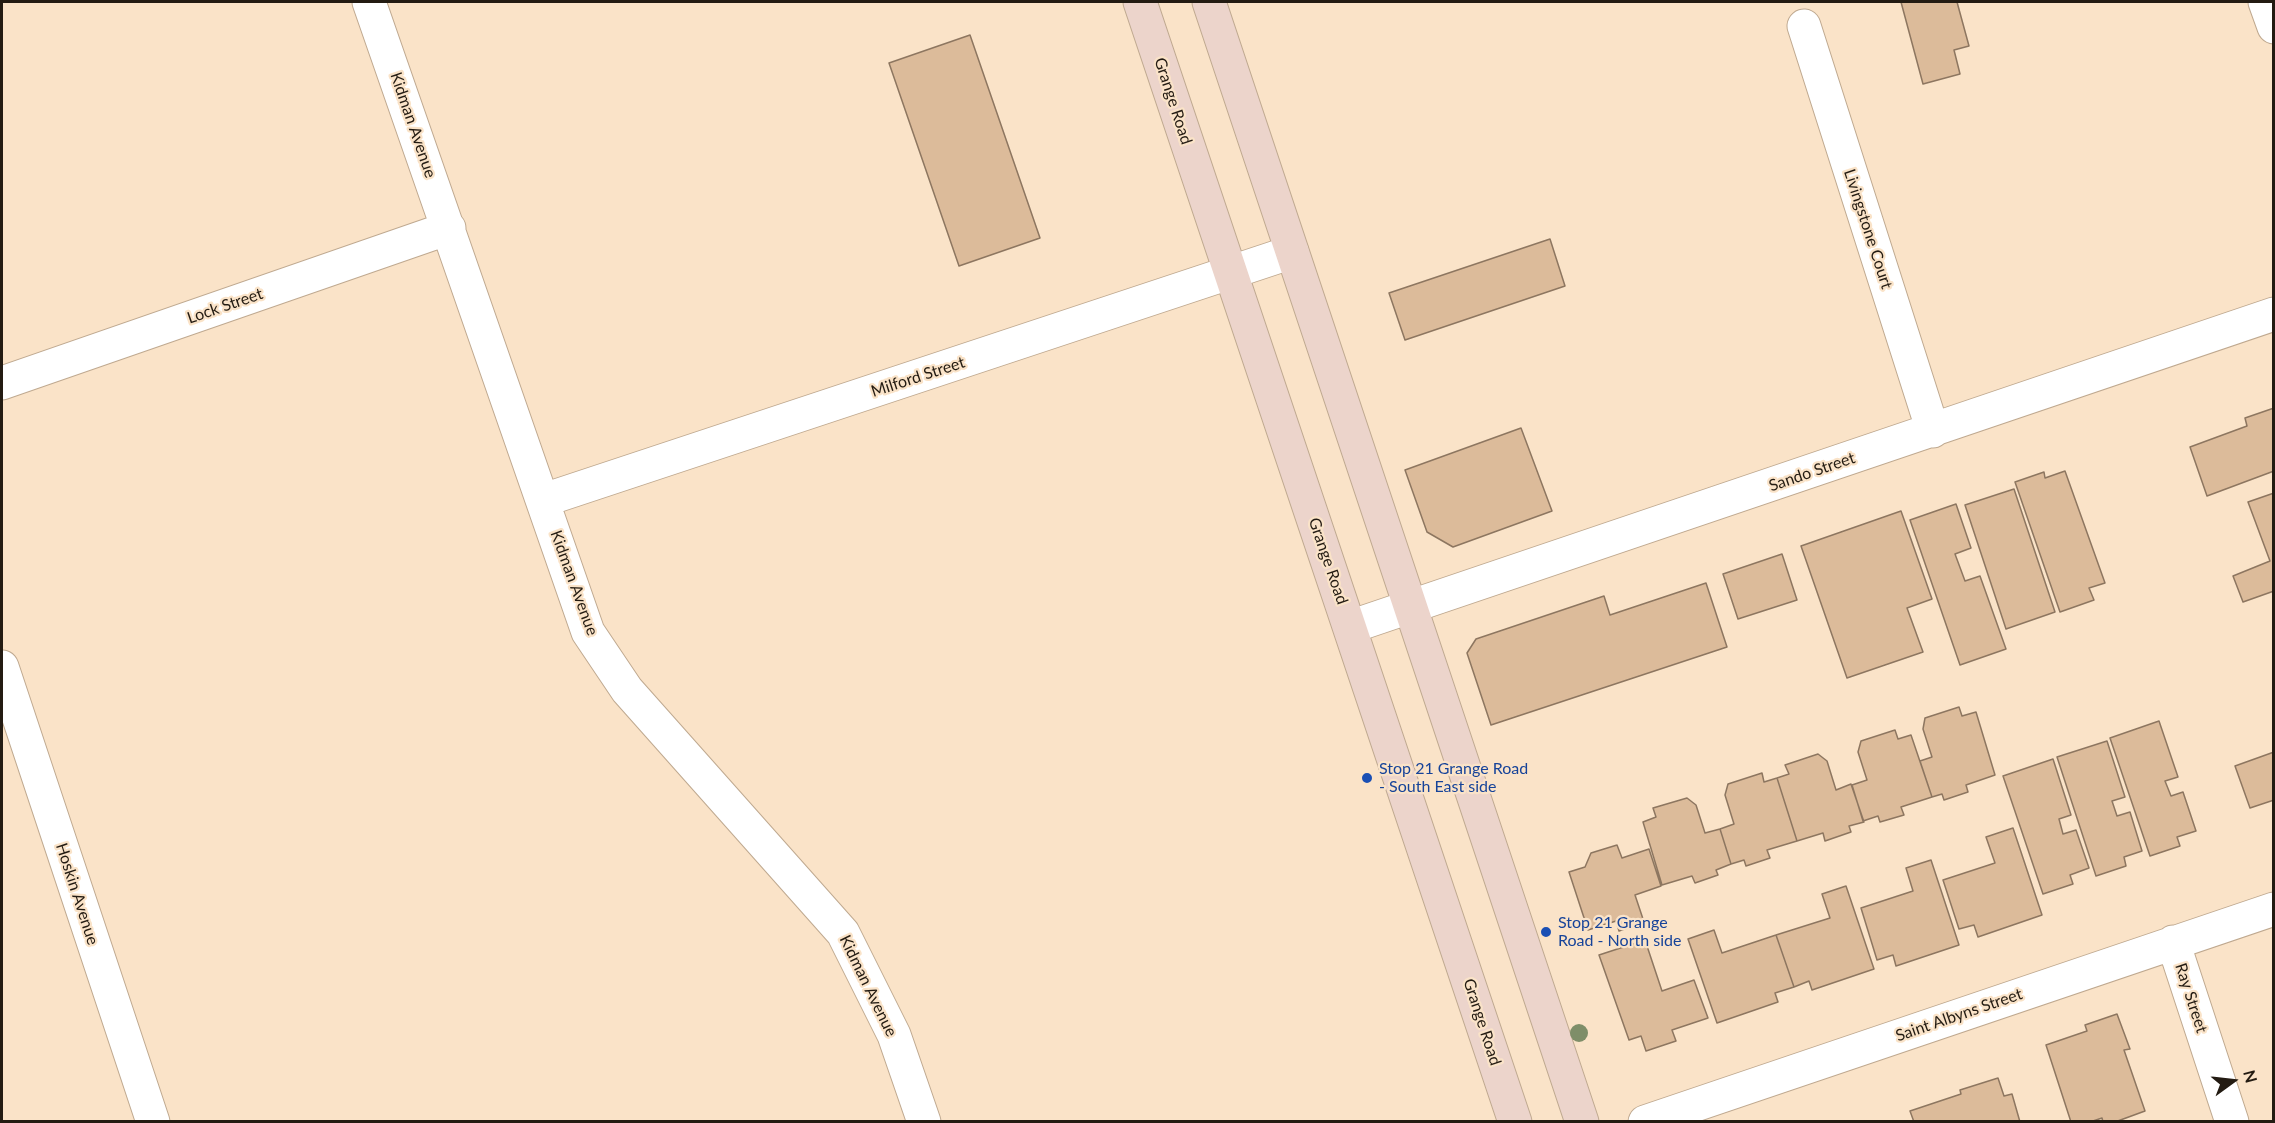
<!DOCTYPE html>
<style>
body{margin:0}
#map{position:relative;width:2275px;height:1123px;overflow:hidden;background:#fae3c8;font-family:Lato,sans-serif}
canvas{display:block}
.frame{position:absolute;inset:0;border:3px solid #231b12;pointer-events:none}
.north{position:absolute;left:2203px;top:1051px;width:60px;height:60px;-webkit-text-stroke:4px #fae3c8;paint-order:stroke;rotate:75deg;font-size:16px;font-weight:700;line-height:24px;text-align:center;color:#231b12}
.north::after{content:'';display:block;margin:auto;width:21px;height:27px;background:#231b12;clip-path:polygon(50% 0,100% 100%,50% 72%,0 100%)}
</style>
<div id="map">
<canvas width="2275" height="1123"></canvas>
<div class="frame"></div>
<div class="north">N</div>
</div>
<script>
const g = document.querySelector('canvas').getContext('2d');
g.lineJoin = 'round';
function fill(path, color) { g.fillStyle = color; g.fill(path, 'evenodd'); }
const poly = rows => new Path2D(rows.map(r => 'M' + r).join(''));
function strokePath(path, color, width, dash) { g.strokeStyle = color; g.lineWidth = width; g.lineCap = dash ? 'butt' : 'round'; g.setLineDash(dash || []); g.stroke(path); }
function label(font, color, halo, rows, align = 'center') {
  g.font = font + ' Lato,sans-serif'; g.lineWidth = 4.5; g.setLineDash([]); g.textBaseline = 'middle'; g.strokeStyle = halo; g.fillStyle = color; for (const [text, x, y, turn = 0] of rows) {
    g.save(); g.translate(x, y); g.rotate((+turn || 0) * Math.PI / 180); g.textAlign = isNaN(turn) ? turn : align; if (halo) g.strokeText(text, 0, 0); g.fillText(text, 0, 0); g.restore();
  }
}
const building = poly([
 [1901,2,1957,2,1969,46,1954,50,1960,74,1923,84,1901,2],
 [970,35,1040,238,959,266,889,63,970,35],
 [1550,239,1565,286,1405,340,1389,293,1550,239],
 [2274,408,2274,471,2207,496,2190,447,2247,426,2245,418,2274,408],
 [1521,428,1552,511,1453,547,1427,532,1405,470,1521,428],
 [2065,471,2105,583,2089,588,2094,600,2060,612,2015,482,2044,472,2045,478,2065,471],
 [2014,489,2055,612,2006,629,1965,505,2014,489],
 [2274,493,2274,591,2243,602,2233,576,2270,561,2248,502,2274,493],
 [1956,504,1971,548,1955,554,1965,581,1980,576,2006,649,1960,665,1910,520,1956,504],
 [1901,511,1932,599,1907,608,1923,652,1847,678,1801,546,1901,511],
 [1782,554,1797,600,1738,619,1723,574,1782,554],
 [1706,583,1727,647,1491,725,1467,653,1476,639,1604,596,1610,615,1706,583],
 [1959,707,1962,716,1976,712,1995,775,1966,785,1968,792,1944,800,1942,794,1932,797,1920,761,1932,757,1923,729,1925,718,1959,707],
 [2159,721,2178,777,2165,781,2171,796,2183,792,2196,831,2177,837,2180,846,2150,856,2110,738,2159,721],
 [1895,730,1898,739,1911,735,1932,797,1901,807,1904,815,1880,822,1878,816,1863,821,1852,785,1867,780,1858,752,1861,741,1895,730],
 [2107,741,2125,797,2112,801,2117,816,2130,812,2142,851,2124,857,2126,866,2096,876,2057,757,2107,741],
 [2274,752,2274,800,2250,808,2235,766,2274,752],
 [1818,754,1827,761,1836,790,1851,784,1864,822,1849,826,1851,832,1825,841,1823,833,1797,841,1777,778,1789,774,1785,765,1818,754],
 [2053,759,2071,815,2059,819,2063,834,2076,830,2089,868,2070,875,2073,884,2043,894,2003,776,2053,759],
 [1762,773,1764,782,1777,778,1797,841,1767,850,1770,858,1746,866,1744,860,1731,864,1720,829,1734,824,1725,795,1728,784,1762,773],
 [1687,798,1696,805,1705,833,1720,829,1731,864,1716,870,1718,875,1695,883,1692,876,1662,885,1643,822,1656,817,1653,808,1687,798],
 [2013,828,2042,915,1978,937,1974,925,1959,929,1943,880,1995,863,1986,837,2013,828],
 [1617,845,1622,858,1649,849,1661,886,1635,895,1644,922,1619,931,1616,921,1588,930,1569,872,1585,867,1591,853,1617,845],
 [1931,860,1959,945,1896,966,1893,955,1877,960,1861,908,1913,891,1906,868,1931,860],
 [1846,886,1874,969,1812,990,1809,981,1794,987,1776,935,1830,918,1822,894,1846,886],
 [1714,930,1722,953,1776,935,1794,987,1775,993,1778,1002,1717,1023,1688,939,1714,930],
 [1645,940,1662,991,1694,980,1708,1018,1672,1030,1676,1041,1646,1051,1641,1036,1629,1040,1599,955,1645,940],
 [2117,1014,2130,1049,2124,1050,2145,1111,2115,1122,2103,1122,2102,1118,2090,1122,2071,1122,2046,1045,2087,1031,2085,1025,2117,1014],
 [1998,1078,2004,1096,2012,1094,2020,1122,1914,1122,1910,1111,1961,1094,1960,1090,1998,1078]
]);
fill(building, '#dcbb9a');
strokePath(building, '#8d7660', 1.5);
const minor = poly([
 [369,2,588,632,627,690,843,933,894,1035,924,1122],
 [2265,2,2274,27],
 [1804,26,1933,431],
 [2,383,449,228],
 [544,500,1292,252],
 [1350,627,2274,314],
 [2,667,153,1122],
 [2173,942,2232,1122],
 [1645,1122,2274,909]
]);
const secondary = poly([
 [1140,2,1515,1122],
 [1209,2,1582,1122]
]);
strokePath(minor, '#bfa990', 35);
strokePath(secondary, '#bfa990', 35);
strokePath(minor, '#fff', 33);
strokePath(secondary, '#ecd4cb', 33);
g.fillStyle = '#7e8e69';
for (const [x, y] of [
 [1579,1033]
]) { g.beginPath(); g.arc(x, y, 9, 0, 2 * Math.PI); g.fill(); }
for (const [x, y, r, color] of [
 [1367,778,6,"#1a4fb4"],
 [1546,932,6,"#1a4fb4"]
]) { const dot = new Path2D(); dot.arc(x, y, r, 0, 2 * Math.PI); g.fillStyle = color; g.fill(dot); strokePath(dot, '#fae3c8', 2); }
label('16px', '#231b12', '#fae3c8', [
 ["Grange Road",1173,101,72],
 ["Kidman Avenue",413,125,71],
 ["Livingstone Court",1868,229,72],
 ["Lock Street",225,306,-19],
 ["Milford Street",918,377,-18],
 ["Sando Street",1812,472,-19],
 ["Grange Road",1328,561,71],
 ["Kidman Avenue",574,583,70],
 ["Hoskin Avenue",77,894,72],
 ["Kidman Avenue",868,986,64],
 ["Ray Street",2191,998,72],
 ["Saint Albyns Street",1959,1015,-19],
 ["Grange Road",1482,1022,72]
]);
label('16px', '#164399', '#fae3c8', [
 ["Stop 21 Grange Road",1379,769],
 ["- South East side",1379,787],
 ["Stop 21 Grange",1558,923],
 ["Road - North side",1558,941]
], 'left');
</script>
